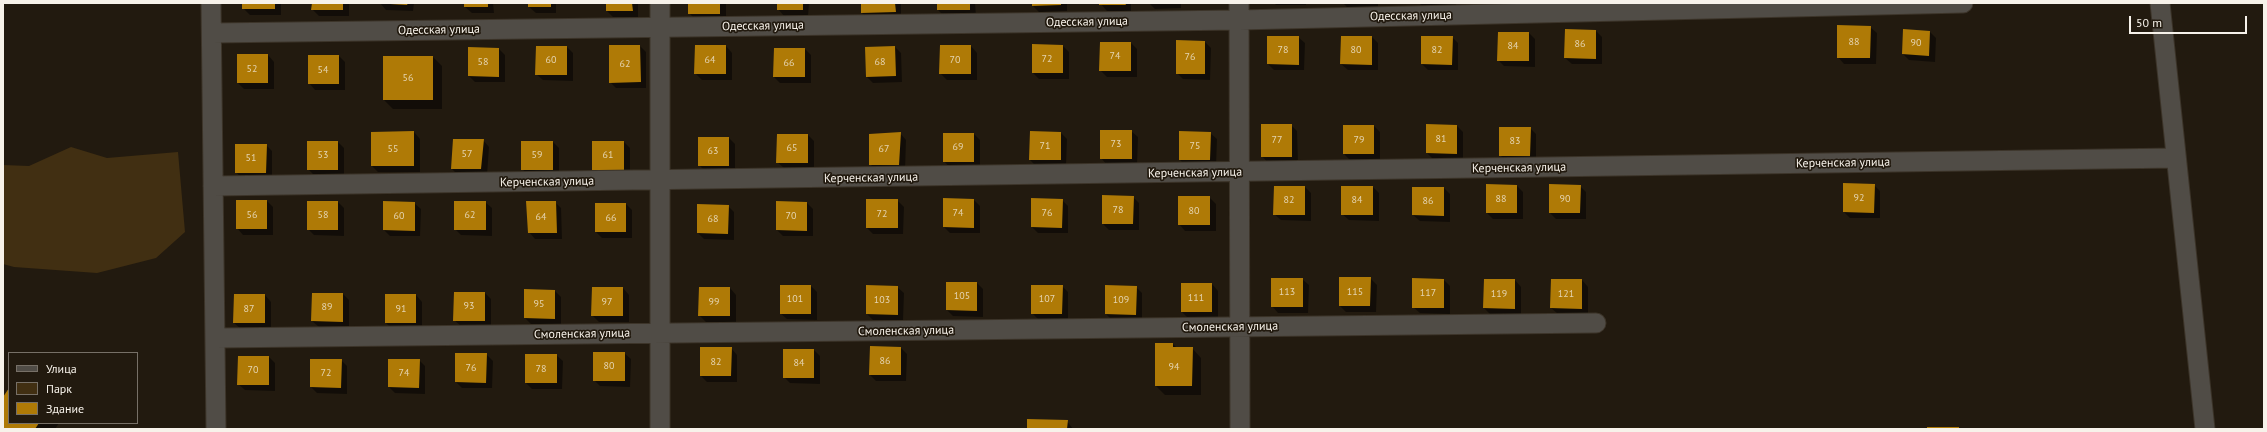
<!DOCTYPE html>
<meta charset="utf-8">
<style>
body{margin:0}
#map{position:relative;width:2267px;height:432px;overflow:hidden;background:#221a0f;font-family:"PT Sans",sans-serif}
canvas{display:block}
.frame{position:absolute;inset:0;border:4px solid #f7f2ea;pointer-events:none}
.legend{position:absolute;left:8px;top:352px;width:130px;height:72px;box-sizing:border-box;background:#221a0f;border:1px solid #777067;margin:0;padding:5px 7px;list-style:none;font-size:12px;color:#f7f2ea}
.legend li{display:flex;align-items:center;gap:8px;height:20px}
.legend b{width:20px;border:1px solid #777067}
.scale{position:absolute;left:2129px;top:16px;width:118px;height:18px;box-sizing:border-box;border:2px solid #f7f2ea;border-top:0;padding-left:5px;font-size:12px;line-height:14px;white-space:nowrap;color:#f7f2ea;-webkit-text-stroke:3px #221a0f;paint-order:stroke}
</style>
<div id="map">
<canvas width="2267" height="432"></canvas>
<div class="frame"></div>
<ul class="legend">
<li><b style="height:5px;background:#504c46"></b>Улица</li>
<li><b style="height:11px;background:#412f12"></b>Парк</li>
<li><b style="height:11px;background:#af7a06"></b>Здание</li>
</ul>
<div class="scale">50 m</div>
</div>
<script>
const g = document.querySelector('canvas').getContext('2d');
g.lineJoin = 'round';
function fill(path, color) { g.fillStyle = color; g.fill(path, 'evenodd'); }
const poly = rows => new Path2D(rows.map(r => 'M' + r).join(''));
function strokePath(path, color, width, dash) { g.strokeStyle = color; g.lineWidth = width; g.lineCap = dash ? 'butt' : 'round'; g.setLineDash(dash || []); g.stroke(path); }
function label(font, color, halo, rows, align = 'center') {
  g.font = font + ' "PT Sans",sans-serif'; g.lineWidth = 3.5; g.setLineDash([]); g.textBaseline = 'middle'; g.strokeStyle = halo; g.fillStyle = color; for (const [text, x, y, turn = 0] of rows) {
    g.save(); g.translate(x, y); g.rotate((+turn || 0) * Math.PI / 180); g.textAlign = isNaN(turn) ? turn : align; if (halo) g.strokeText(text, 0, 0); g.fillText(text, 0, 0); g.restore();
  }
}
fill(poly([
 [71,147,107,158,178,152,185,232,156,258,97,273,14,267,3,264,3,165,29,166]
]), '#412f12');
fill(poly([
 [243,3,281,3,281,15,250,15,243,8],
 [313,3,349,3,349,16,319,16,312,9],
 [380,3,414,3,413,11,386,10],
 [465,3,493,3,494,13,472,13,465,7],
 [529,3,556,3,556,13,536,13,529,7],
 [607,3,638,3,638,17,613,17,607,11],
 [689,3,726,3,726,20,696,20,689,13],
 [778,3,809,3,808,16,784,16,778,9],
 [862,3,901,3,901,18,868,19,862,13],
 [938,3,975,3,976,16,944,16,938,10],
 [1033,3,1067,3,1067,11,1039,12,1033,6],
 [1100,3,1131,3,1131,11,1107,11],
 [1149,3,1181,3,1181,8,1155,9],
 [1274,3,1306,3,1306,5,1276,5],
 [1343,3,1378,3,1378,8,1348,8],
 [1419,3,1456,3,1456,9,1425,9],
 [1495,3,1531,3,1531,10,1501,10],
 [1870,27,1877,33,1876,64,1844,64,1838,57],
 [1904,30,1930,32,1936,38,1935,62,1909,60,1903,54],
 [1596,31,1602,37,1602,64,1572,64,1565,58],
 [1529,33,1535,39,1535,67,1504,66,1498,60],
 [1298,37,1305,43,1304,70,1274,70,1268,64],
 [1372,37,1378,43,1378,70,1348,70,1341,64],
 [1422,37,1452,37,1458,43,1458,70,1428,70,1422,64],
 [1205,42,1211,48,1210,80,1183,79,1177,73],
 [1131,43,1137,49,1137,77,1107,77,1100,70],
 [640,46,646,52,646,88,616,88,610,82],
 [726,46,732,53,732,80,702,80,695,73],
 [971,46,977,53,977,80,947,80,940,73],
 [1063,46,1069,52,1069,79,1039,79,1033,73],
 [567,47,573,53,573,81,543,80,536,74],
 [895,47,901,53,902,82,873,83,867,77],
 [499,49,505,55,505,82,475,82,469,76],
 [805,49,811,55,811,83,780,83,774,77],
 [268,55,274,62,274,89,244,89,238,83],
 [339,56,345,62,345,90,315,90,309,83],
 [433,57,442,66,442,109,393,109,384,100],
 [1291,125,1297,131,1298,163,1268,163,1262,156],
 [1344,126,1374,126,1380,132,1380,160,1350,160,1344,154],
 [1457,126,1463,132,1463,159,1433,159,1427,153],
 [1530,128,1536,134,1536,162,1506,161,1500,155],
 [1131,131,1138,137,1137,165,1107,165,1101,158],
 [414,132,420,139,420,172,378,172,372,166],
 [900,133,906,140,905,171,876,170,870,164],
 [1061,133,1067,139,1066,166,1036,166,1030,160],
 [1210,133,1217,139,1216,166,1186,166,1180,160],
 [974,134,980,140,980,168,950,168,944,161],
 [808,135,814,141,814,169,784,168,777,162],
 [729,138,735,144,735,172,705,171,699,165],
 [483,140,489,147,487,175,458,175,452,169],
 [338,142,344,148,344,176,314,175,308,169],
 [553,142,559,148,559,176,529,175,522,169],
 [624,142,630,148,630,176,600,175,593,169],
 [266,145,272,151,272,179,242,179,236,172],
 [1874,185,1880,191,1880,218,1850,218,1844,212],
 [1517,186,1523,192,1523,219,1493,219,1487,213],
 [1580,186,1586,192,1586,219,1556,219,1550,213],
 [1305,187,1311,193,1311,221,1281,220,1274,214],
 [1373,187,1379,193,1379,221,1349,220,1342,214],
 [1413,188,1444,188,1450,194,1450,222,1420,221,1413,215],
 [1133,197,1139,203,1139,230,1109,230,1103,224],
 [1209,197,1216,204,1216,231,1185,231,1179,224],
 [897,200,904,207,903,234,873,234,867,228],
 [974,200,980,206,980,233,950,233,944,227],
 [1062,200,1068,206,1068,233,1038,233,1032,227],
 [267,201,273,207,273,235,243,235,237,228],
 [338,202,344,208,344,236,314,235,308,229],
 [485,202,492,208,492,236,461,235,455,229],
 [555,202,561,208,562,239,535,239,529,232],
 [414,203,421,209,420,236,390,236,384,230],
 [807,203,813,209,813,236,783,236,777,230],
 [626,204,632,210,632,238,602,238,596,232],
 [728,206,734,212,734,240,704,239,698,233],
 [1370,278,1377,285,1376,312,1346,312,1340,306],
 [1302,279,1309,285,1308,313,1278,313,1272,306],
 [1444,280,1450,286,1450,314,1420,313,1413,307],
 [1515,280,1521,287,1521,314,1490,314,1484,308],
 [1582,280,1588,287,1588,314,1558,314,1551,308],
 [947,283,977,283,983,289,983,317,953,316,947,310],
 [1212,284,1218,291,1218,318,1188,318,1182,312],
 [811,286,817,292,817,320,787,319,780,313],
 [1062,286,1068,292,1068,320,1038,319,1032,313],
 [897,287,904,293,903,320,873,320,867,314],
 [1136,287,1142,293,1142,320,1112,320,1106,314],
 [623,288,629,295,629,322,599,322,592,315],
 [730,288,736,295,736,322,706,322,699,315],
 [555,291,561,297,561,324,531,324,525,318],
 [485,293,491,299,491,327,461,326,454,320],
 [343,294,349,300,349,327,319,327,312,321],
 [265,295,271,302,271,329,241,329,234,323],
 [386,295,416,295,422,302,422,329,392,329,386,323],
 [1173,344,1177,348,1192,348,1201,358,1201,395,1165,395,1156,386],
 [731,348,737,355,737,382,707,382,701,376],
 [901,348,907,354,906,381,876,381,870,375],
 [814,350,820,356,820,384,790,383,784,377],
 [624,353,631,359,630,387,600,386,594,380],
 [486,354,493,361,492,388,462,388,456,382],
 [556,355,563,361,562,389,532,389,526,383],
 [269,357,275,363,275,391,245,390,238,384],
 [311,360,341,360,347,366,347,394,317,393,311,387],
 [389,360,419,360,425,366,425,394,395,393,389,387],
 [9,390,9,423,59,423,55,429,3,429,3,398],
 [1067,421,1073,429,1028,429]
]), '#0007');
fill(poly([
 [242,3,275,3,275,9,242,9],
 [312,3,343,3,343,10,311,10],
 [390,3,408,3,407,5,390,4],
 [464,3,488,3,488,7,464,7],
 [528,3,551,3,551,7,528,7],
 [606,3,632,3,633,11,606,11],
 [688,3,720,3,720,14,688,14],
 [777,3,803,3,803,10,777,10],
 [861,3,895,3,896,12,861,13],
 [937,3,970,3,970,10,937,10],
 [1032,3,1061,3,1061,5,1032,6],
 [1099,3,1125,3,1126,5,1099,5],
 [1837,25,1871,26,1870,58,1837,58],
 [1565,29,1596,30,1596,59,1564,58],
 [1903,29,1930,31,1929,56,1902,54],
 [1498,32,1529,32,1529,61,1497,61],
 [1267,36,1299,36,1299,65,1267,64],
 [1341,36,1372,36,1372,65,1340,64],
 [1421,36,1453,36,1452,65,1421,64],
 [1176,40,1205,41,1205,74,1176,74],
 [1100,42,1131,42,1131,71,1099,71],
 [1032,44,1063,45,1063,73,1032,73],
 [609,45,640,45,641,82,609,83],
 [695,45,726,45,726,74,694,74],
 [940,45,971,45,971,74,939,74],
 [536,46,567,46,567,75,535,75],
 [895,46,896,76,866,77,865,47],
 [468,47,499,48,499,77,468,76],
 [774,48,805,48,805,77,773,77],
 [237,54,268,54,268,83,237,83],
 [308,55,339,55,339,84,308,84],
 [383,56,433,56,433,100,383,100],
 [1261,124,1292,124,1292,157,1261,157],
 [1426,124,1457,125,1457,154,1426,153],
 [1343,125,1374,125,1374,154,1343,154],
 [1499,127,1531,127,1530,156,1499,156],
 [1100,130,1132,130,1132,159,1100,159],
 [414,131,414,166,371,166,371,132],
 [1030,131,1061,132,1061,160,1029,160],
 [1179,131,1211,132,1210,160,1179,160],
 [901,132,899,165,869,165,869,134],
 [943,133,974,133,974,162,943,162],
 [777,134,808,134,808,163,776,163],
 [698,137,729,137,729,166,698,166],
 [453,139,484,139,481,169,451,169],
 [307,141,338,141,338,170,307,170],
 [521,141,553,141,553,170,521,170],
 [592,141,624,141,624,170,592,170],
 [235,144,267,144,266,173,235,173],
 [1843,183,1875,184,1874,213,1843,212],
 [1486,184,1517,185,1517,213,1486,213],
 [1549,184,1581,185,1580,213,1549,213],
 [1274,186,1305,186,1305,215,1273,215],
 [1341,186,1373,186,1373,215,1341,215],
 [1412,187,1444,187,1444,216,1412,215],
 [1102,195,1134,196,1133,224,1102,224],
 [1178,196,1210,196,1210,225,1178,225],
 [943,198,974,199,974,228,943,227],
 [1031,198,1063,199,1062,228,1031,227],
 [866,199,898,199,898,228,866,228],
 [236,200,267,200,267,229,236,229],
 [307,201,338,201,338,230,307,230],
 [383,201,415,202,415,231,383,230],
 [454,201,486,201,486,230,454,230],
 [526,201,556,201,557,233,528,233],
 [776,201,807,202,807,231,776,230],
 [595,203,626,203,626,232,595,232],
 [697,204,729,205,728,234,697,233],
 [1339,277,1371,277,1370,306,1339,306],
 [1271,278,1303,278,1303,307,1271,307],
 [1412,278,1444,279,1444,308,1412,308],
 [1484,279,1515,279,1515,309,1483,308],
 [1551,279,1582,279,1582,309,1550,308],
 [946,282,977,282,977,311,946,310],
 [1181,283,1212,283,1212,312,1181,312],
 [780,285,811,285,811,314,780,314],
 [866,285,898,286,898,315,866,314],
 [1031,285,1063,285,1062,314,1031,314],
 [1105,285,1137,286,1136,315,1105,314],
 [592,287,623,287,623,316,591,316],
 [699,287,730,287,730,316,698,316],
 [524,289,555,290,555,319,524,318],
 [454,292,485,292,485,321,453,321],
 [312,293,343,293,343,322,311,321],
 [234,294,265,294,265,323,233,323],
 [385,294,416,294,416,323,385,323],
 [1155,343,1173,343,1173,347,1193,347,1192,386,1155,386],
 [870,346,901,347,901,375,869,375],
 [700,347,732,347,731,376,700,376],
 [783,349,814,349,814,378,783,378],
 [593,352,625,352,625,381,593,381],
 [455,353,487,353,486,383,455,382],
 [525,354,557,354,557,383,525,383],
 [238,356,269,356,269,385,237,385],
 [310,359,342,359,341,388,310,387],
 [388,359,420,359,419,388,388,387],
 [9,388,9,423,39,423,35,429,3,429,3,397],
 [1027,419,1068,420,1067,429,1027,429],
 [1927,427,1959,427,1959,429,1927,429]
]), '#af7a06');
const minor = poly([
 [211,3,216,429],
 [660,3,660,429],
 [1239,3,1240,429],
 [2160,3,2205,429],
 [212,33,1239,20,1963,3],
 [213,186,2176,158],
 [216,338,1596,323]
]);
strokePath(minor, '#3c3429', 21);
strokePath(minor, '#504c46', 19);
label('10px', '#e5d4b1', null, [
 ["88",1854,42],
 ["90",1916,43],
 ["86",1580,44],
 ["84",1513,46],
 ["78",1283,50],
 ["80",1356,50],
 ["82",1437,50],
 ["74",1115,56],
 ["76",1190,57],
 ["72",1047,59],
 ["60",551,60],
 ["64",710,60],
 ["70",955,60],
 ["58",483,62],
 ["68",880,62],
 ["66",789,63],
 ["62",625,64],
 ["52",252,69],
 ["54",323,70],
 ["56",408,78],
 ["81",1441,139],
 ["77",1277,140],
 ["79",1359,140],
 ["83",1515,141],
 ["73",1116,144],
 ["71",1045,146],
 ["75",1195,146],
 ["69",958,147],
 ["65",792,148],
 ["55",393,149],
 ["67",884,149],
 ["63",713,151],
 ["57",467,154],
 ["53",323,155],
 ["59",537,155],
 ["61",608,155],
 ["51",251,158],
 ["92",1859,198],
 ["88",1501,199],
 ["90",1565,199],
 ["82",1289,200],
 ["84",1357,200],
 ["86",1428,201],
 ["78",1118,210],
 ["80",1194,211],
 ["74",958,213],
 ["76",1047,213],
 ["72",882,214],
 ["56",252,215],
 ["58",323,215],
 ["62",470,215],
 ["60",399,216],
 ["70",791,216],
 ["64",541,217],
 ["66",611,218],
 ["68",713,219],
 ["113",1287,292],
 ["115",1355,292],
 ["117",1428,293],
 ["119",1499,294],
 ["121",1566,294],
 ["105",962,296],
 ["111",1196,298],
 ["101",795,299],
 ["107",1047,299],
 ["103",882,300],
 ["109",1121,300],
 ["97",607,302],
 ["99",714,302],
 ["95",539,304],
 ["93",469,306],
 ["89",327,307],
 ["87",249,309],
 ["91",401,309],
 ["86",885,361],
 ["82",716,362],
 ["84",799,363],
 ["80",609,366],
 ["94",1174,367],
 ["76",471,368],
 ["78",541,369],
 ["70",253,370],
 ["72",326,373],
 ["74",404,373]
]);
label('12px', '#f7f2ea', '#221a0f', [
 ["Одесская улица",1411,16,-1],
 ["Одесская улица",1087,22,-1],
 ["Одесская улица",763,26,-1],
 ["Одесская улица",439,30,-1],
 ["Керченская улица",1843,163,-1],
 ["Керченская улица",1519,168,-1],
 ["Керченская улица",1195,173,-1],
 ["Керченская улица",871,178,-1],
 ["Керченская улица",547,182,-1],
 ["Смоленская улица",1230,327,-1],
 ["Смоленская улица",906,331,-1],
 ["Смоленская улица",582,334,-1]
]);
</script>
